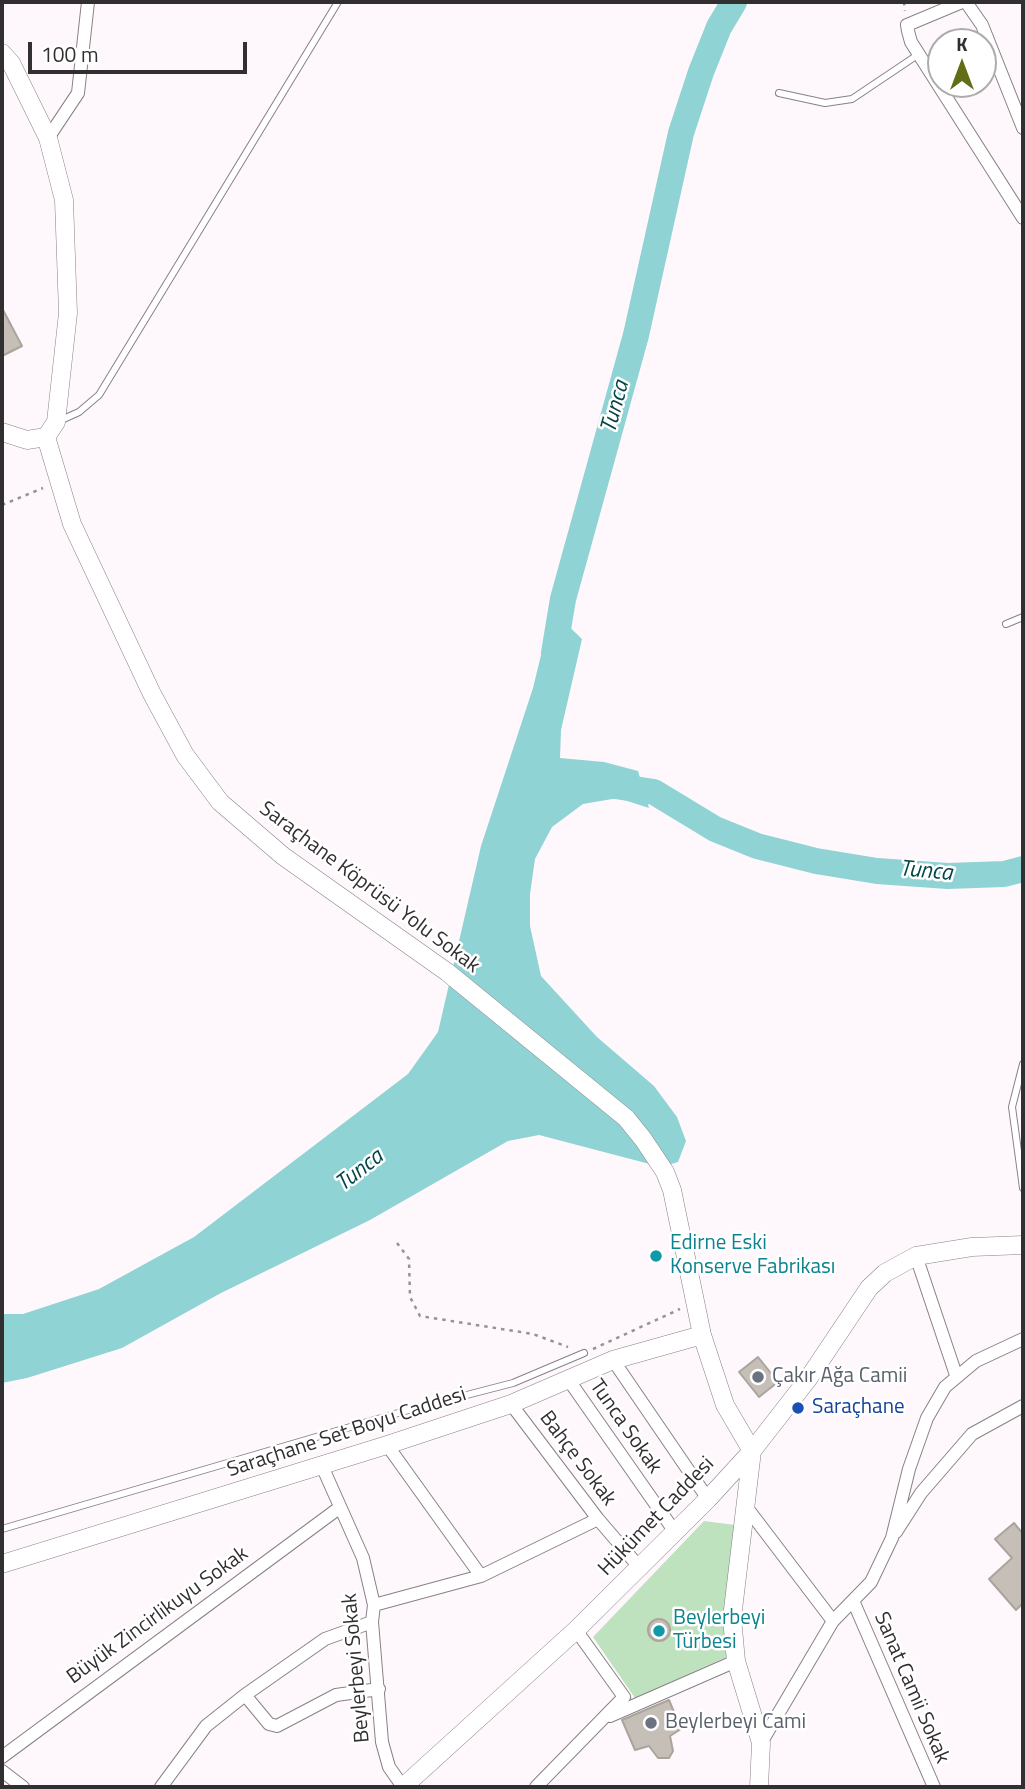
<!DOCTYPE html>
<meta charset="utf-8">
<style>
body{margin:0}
#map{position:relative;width:1025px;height:1789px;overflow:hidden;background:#fef8fd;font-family:"Titillium Web",sans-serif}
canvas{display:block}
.frame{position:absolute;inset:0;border:4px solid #322f31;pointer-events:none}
.north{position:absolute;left:927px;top:28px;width:70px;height:70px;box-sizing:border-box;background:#fff;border:2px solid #adacad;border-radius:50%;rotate:0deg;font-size:19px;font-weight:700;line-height:28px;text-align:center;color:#322f31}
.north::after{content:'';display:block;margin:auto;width:24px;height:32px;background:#626d15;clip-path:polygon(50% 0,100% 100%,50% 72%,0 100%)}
.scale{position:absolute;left:28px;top:42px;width:219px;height:32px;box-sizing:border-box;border:4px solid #322f31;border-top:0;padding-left:9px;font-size:21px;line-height:24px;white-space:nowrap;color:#322f31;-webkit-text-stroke:5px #fff;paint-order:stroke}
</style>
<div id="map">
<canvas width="1025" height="1789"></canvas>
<div class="frame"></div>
<div class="north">K</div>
<div class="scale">100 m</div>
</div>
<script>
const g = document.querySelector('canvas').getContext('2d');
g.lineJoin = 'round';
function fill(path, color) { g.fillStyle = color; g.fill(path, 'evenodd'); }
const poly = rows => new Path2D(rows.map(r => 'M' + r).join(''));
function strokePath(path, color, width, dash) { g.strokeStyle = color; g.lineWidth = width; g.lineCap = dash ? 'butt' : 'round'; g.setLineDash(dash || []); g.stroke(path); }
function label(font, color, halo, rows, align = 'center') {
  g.font = font + ' "Titillium Web",sans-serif'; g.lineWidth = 5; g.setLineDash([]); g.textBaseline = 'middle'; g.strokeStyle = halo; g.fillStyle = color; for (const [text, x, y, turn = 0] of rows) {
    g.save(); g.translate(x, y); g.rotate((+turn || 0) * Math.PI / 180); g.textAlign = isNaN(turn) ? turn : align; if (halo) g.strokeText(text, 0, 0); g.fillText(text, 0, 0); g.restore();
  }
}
fill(poly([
 [704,1521,735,1525,727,1657,635,1698,593,1637]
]), '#bee2bd');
fill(poly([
 [552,610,582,639,561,730,560,758,604,762,638,771,649,808,618,798,583,804,552,827,535,859,530,894,530,926,541,976,597,1037,654,1086,677,1117,686,1141,678,1162,661,1167,539,1135,508,1141,370,1220,221,1293,122,1348,27,1378,2,1383,2,1314,23,1314,99,1289,194,1237,408,1074,438,1032,481,846,533,688]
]), '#90d3d4');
strokePath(poly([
 [554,653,563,599,636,335,681,133,701,72,719,27,734,2],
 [609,785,654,792,715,829,757,846,816,861,877,871,948,876,1004,874,1023,869]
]), '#90d3d4', 26);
const building = poly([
 [2,308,22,346,2,356,2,308],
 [758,1357,778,1382,759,1397,739,1372,758,1357],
 [1014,1523,1023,1534,1023,1603,1016,1610,989,1579,1012,1558,995,1539,1014,1523],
 '648 1630a11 11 0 1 1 22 0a11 11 0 1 1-22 0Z',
 [669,1700,681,1729,670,1736,673,1751,669,1758,658,1758,649,1746,635,1750,622,1720,669,1700]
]);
fill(building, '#c6bfb8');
strokePath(building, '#aba49d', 2);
const lane = poly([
 [779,93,825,103,852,99,919,54],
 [59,421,79,412,99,395,338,2],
 [1006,624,1023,617],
 [1023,1064,1012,1107,1023,1188],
 [2,1529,405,1411,513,1383,584,1353]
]);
const street = poly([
 [962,2,907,25,908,31,911,42,1023,218],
 [966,2,982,25,1023,128],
 [48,138,78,93,88,2],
 [916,1256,956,1375],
 [613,1360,708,1499],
 [568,1379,675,1532],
 [511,1404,598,1519,640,1568],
 [387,1445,481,1576],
 [322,1466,363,1558,374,1605,372,1622,382,1742,389,1767,403,1787],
 [744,1504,833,1621],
 [896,1532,921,1493,972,1434,1023,1406],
 [854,1603,934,1787],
 [374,1605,481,1576,598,1519],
 [245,1695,269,1724,277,1726,336,1695,379,1689],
 [610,1716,736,1661],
 [761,1743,833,1621,871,1582,892,1538,909,1469,927,1418,945,1387,976,1361,1023,1339],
 [2,1757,339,1508],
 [2,1771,23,1787],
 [161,1787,206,1726,245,1695,325,1639,372,1622],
 [536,1787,624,1697,576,1630]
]);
const secondary = poly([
 [2,53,11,63,48,138,64,200,68,313,56,422,46,437],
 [2,432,27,440,46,437],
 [46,437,72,524,152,694,185,755,220,802,283,856,447,972,626,1118,643,1139,665,1172,672,1190,702,1335,725,1405,752,1451],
 [752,1451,732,1618,736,1661,761,1743,759,1787],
 [2,1564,387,1445,511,1404,613,1360,702,1335],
 [403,1787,576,1630,708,1499,752,1451,808,1379,869,1288,885,1273,916,1256,972,1247,1023,1245]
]);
strokePath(lane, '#888187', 8);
strokePath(street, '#888187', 14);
strokePath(secondary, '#888187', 19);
strokePath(poly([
 [904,2,905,11],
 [2,505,43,488],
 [397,1243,409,1259,410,1297,420,1316,533,1334,568,1347],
 [593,1349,680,1309]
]), '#969295', 2.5, [3.5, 5]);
strokePath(lane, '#fff', 6);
strokePath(street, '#fff', 12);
strokePath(secondary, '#fff', 18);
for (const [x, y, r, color] of [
 [656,1256,7,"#0f9aa8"],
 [758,1377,7,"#6b7280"],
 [798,1408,7,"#1a4fb4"],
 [659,1631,7,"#0f9aa8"],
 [651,1723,7,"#6b7280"]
]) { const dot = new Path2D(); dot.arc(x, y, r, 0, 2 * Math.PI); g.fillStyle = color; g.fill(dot); strokePath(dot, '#fff', 2.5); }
label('21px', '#322f31', '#fff', [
 ["Saraçhane Köprüsü Yolu Sokak",369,888,37],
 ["Tunca Sokak",625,1427,55],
 ["Saraçhane Set Boyu Caddesi",347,1433,-18],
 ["Bahçe Sokak",577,1459,53],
 ["Hükümet Caddesi",657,1517,-46],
 ["Büyük Zincirlikuyu Sokak",158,1616,-36],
 ["Beylerbeyi Sokak",357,1668,-95],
 ["Sanat Camii Sokak",911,1688,67]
]);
label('21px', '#0d838f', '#fff', [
 ["Edirne Eski",670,1244],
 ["Konserve Fabrikası",670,1268],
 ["Beylerbeyi",673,1619],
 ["Türbesi",673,1643]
], 'left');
label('21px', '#5b616d', '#fff', [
 ["Çakır Ağa Camii",772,1377],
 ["Beylerbeyi Cami",665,1723]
], 'left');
label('21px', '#164399', '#fff', [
 ["Saraçhane",812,1408]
], 'left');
label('italic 23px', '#044547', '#fff', [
 ["Tunca",616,407,-75],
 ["Tunca",926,872,5],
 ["Tunca",360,1171,-38]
]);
</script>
